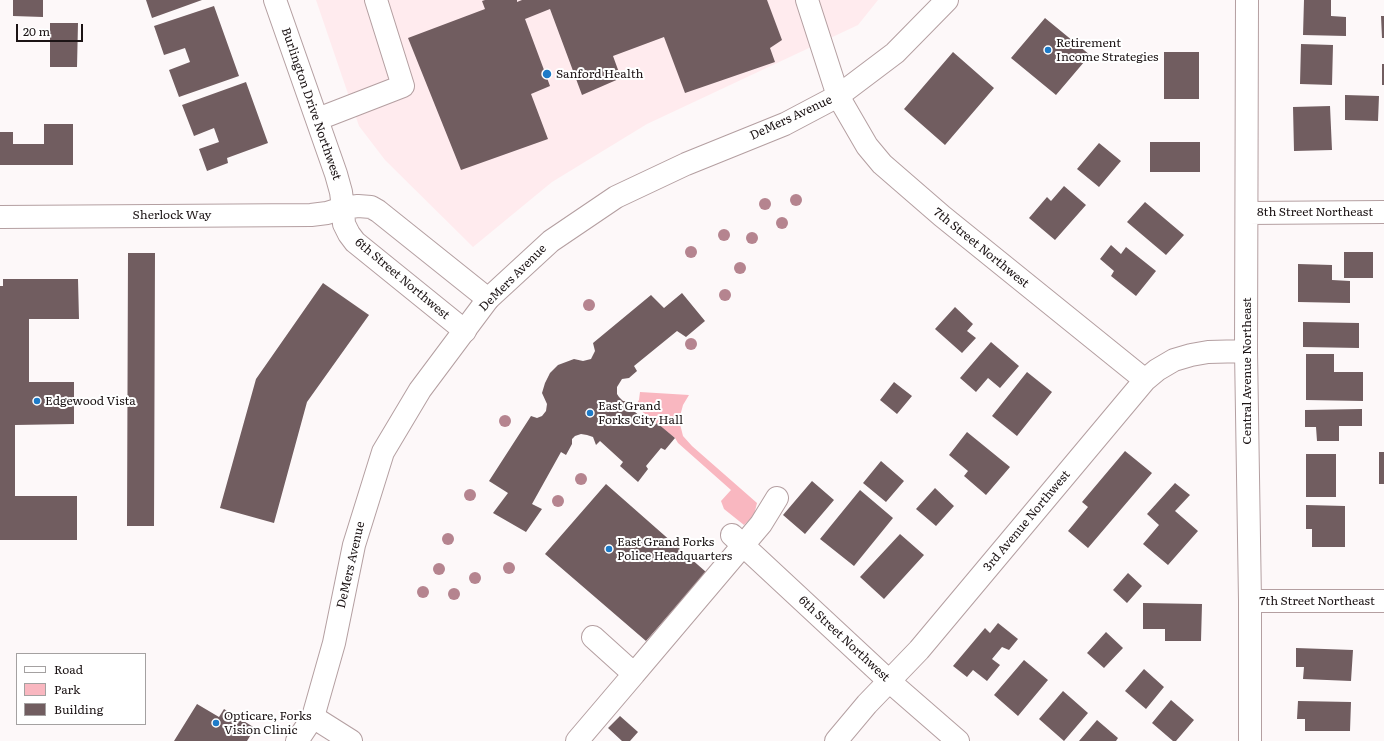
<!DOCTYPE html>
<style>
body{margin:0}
#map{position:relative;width:1384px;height:741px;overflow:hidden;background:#fdf8f9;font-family:Literata,serif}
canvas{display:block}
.legend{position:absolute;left:16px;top:653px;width:130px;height:72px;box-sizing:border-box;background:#fff;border:1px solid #a4a1a1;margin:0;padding:5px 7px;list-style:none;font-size:12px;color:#1c1415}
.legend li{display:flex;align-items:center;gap:8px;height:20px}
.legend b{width:20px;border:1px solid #a4a1a1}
.scale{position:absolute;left:16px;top:24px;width:67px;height:18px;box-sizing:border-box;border:2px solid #1c1415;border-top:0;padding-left:5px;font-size:12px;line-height:14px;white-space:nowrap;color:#1c1415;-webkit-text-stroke:3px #fff;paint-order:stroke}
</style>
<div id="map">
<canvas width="1384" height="741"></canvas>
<ul class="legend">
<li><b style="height:5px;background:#fff"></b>Road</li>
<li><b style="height:11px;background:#f9b7c0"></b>Park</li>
<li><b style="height:11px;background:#715d60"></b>Building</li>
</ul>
<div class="scale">20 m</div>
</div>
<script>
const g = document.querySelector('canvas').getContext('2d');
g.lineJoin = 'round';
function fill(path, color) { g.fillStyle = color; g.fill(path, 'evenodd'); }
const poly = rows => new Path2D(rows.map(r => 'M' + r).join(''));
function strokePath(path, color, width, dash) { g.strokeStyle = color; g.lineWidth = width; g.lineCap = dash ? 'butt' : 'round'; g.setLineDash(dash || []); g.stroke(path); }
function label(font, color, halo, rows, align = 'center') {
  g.font = font + ' Literata,serif'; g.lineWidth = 4; g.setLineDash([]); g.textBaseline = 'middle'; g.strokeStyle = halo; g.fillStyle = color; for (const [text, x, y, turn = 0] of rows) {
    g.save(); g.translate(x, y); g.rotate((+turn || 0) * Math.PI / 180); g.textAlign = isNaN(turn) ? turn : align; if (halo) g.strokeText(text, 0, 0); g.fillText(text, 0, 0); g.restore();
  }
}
fill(poly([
 [316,0,878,0,858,25,647,124,552,182,473,247,385,160,359,126]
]), '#ffebee');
fill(poly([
 [640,392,689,395,683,405,679,420,683,436,692,446,757,503,754,515,744,525,724,509,721,501,731,490,678,443,675,438,635,406,639,400]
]), '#f9b7c0');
fill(poly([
 [13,0,43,0,43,17,13,16],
 [146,0,202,0,152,18],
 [485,0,517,0,517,2,522,0,767,0,782,40,770,48,775,62,685,93,664,37,613,56,621,78,582,95,550,9,525,19,550,86,531,94,548,139,461,170,408,38,485,9,482,1],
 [1304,0,1331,0,1331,16,1346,17,1346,36,1303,35],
 [214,6,239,76,179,97,169,70,190,62,185,48,164,55,154,26],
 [1381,16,1384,16,1384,38,1382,38],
 [1045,18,1090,55,1056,95,1011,58],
 [50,23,78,23,77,67,50,67],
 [1301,44,1333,45,1332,85,1300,84],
 [953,52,994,88,945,145,904,109],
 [1164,52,1199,52,1199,99,1164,99],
 [1382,64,1384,64,1384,85,1382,85],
 [246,82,268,143,227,158,228,163,207,171,199,149,219,142,214,128,194,136,182,105],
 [1345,95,1379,96,1378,121,1345,120],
 [1330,106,1332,150,1294,151,1293,107],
 [44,124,73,124,73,165,0,165,0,132,13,132,13,144,44,144],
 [1150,142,1200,142,1200,172,1150,172],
 [1099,143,1121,161,1099,187,1077,169],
 [1064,186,1086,205,1055,240,1029,218,1047,197,1051,201],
 [1145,202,1184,235,1166,255,1127,222],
 [1111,245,1121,254,1126,247,1156,271,1136,296,1111,276,1114,271,1100,259],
 [1344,252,1373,252,1373,278,1344,278],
 [128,253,155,253,154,526,127,526],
 [1298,264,1332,265,1332,280,1350,281,1350,303,1298,302],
 [3,279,78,279,79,319,29,319,29,382,74,382,74,424,15,425,15,496,77,496,77,540,0,540,0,286,3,286],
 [323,283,369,315,307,402,274,523,220,508,256,379],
 [682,293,705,321,686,337,677,331,634,366,637,371,629,378,622,379,617,387,617,394,619,397,623,401,630,401,629,407,653,427,657,423,675,438,665,450,661,448,646,466,648,469,638,482,620,466,623,462,600,441,596,445,593,437,587,435,581,434,575,436,572,439,572,444,566,455,561,452,532,504,542,509,526,532,493,513,508,493,489,481,531,416,537,418,542,416,546,411,547,404,542,393,545,383,550,373,558,365,574,359,583,361,591,359,595,351,593,343,651,295,664,308],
 [955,307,973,324,967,331,976,338,962,353,935,329],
 [1303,322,1359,323,1359,348,1303,347],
 [991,342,1019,366,1000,388,988,378,976,392,960,378],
 [1306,354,1334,354,1334,372,1363,372,1363,401,1306,400],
 [1027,372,1052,392,1017,436,992,416],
 [894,382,912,396,897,414,880,400],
 [1362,409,1362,426,1339,426,1339,441,1317,441,1316,427,1305,427,1305,410],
 [967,432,1010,467,986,495,964,476,968,471,949,455],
 [1125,451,1152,473,1088,548,1068,531,1088,507,1082,502],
 [1379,452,1384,452,1384,484,1379,484],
 [1306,454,1336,454,1336,497,1306,497],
 [881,461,904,481,886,502,863,483],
 [812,481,834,500,805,534,783,515],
 [1175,483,1190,495,1175,511,1198,531,1168,565,1143,544,1159,525,1147,514],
 [606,484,706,572,646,641,545,554],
 [935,488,954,506,936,526,916,509],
 [860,490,893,518,854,566,820,539],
 [1306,505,1345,506,1345,547,1312,547,1312,529,1306,529],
 [900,534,924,555,884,599,860,577],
 [1128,573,1142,586,1127,603,1113,590],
 [1143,603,1202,604,1201,641,1165,641,1165,629,1143,629],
 [998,623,1018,639,1009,650,1002,647,992,659,1000,665,987,681,973,670,967,677,953,666,985,628,990,633],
 [1106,632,1123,648,1104,668,1087,653],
 [1296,648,1353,650,1351,681,1303,679,1304,667,1296,667],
 [1024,660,1048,680,1018,716,994,695],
 [1144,669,1164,687,1146,709,1125,691],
 [1063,691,1088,713,1064,741,1039,719],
 [1171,700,1194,720,1176,741,1173,741,1152,723],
 [1298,701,1351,702,1350,731,1305,731,1305,719,1297,719],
 [197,704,219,717,224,709,255,728,247,741,174,741],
 [620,716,638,732,630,741,622,741,608,728],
 [1097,720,1118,738,1116,741,1079,741]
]), '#715d60');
const minor = poly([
 [807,0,838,96,867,146,882,164,942,216,1145,380],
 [1247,0,1246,351,1250,601,1250,741],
 [318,119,403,86,376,0],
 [1247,213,1384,212],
 [0,217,311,215,327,213,343,208,341,192,336,174,275,0],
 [465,331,355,242,349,234,344,224,343,208,358,206,371,207,378,211,488,299],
 [732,535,889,681,958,741],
 [1250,601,1384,601],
 [593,637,634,674,761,524,777,498],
 [313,717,351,741],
 [577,741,634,674],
 [836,741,867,704,919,650,1145,380,1157,370,1174,360,1191,355,1208,352,1246,351]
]);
const major = poly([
 [297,741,313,717,334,643,354,545,383,452,420,390,488,299,551,241,616,197,686,164,785,124,838,96,895,53,947,0]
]);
strokePath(minor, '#b49fa1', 24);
strokePath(major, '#b49fa1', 24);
strokePath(minor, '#fff', 22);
strokePath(major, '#fff', 22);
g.fillStyle = '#b5848f';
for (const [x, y] of [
 [796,200],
 [765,204],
 [782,223],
 [724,235],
 [752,238],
 [691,252],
 [740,268],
 [725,295],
 [589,305],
 [691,344],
 [505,421],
 [581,479],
 [470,495],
 [558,501],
 [448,539],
 [509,568],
 [439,569],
 [475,578],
 [423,592],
 [454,594]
]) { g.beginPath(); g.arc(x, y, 6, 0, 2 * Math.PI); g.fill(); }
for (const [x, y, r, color] of [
 [1048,50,4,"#1d7bc8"],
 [547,74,5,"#1d7bc8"],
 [37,401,4,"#1d7bc8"],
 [590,413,4,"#1d7bc8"],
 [609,549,4,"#1d7bc8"],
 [216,723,4,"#1d7bc8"]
]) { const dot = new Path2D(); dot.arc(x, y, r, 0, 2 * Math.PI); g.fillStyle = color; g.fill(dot); strokePath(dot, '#fff', 1.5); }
label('12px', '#1c1415', '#fff', [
 ["Retirement",1056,43],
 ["Income Strategies",1056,57],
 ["Sanford Health",556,74],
 ["Edgewood Vista",45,401],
 ["East Grand",598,406],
 ["Forks City Hall",598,420],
 ["East Grand Forks",617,542],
 ["Police Headquarters",617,556],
 ["Opticare, Forks",224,716],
 ["Vision Clinic",224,730]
], 'left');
label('12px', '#1c1415', '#fff', [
 ["Burlington Drive Northwest",311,104,71],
 ["DeMers Avenue",791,118,-25],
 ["8th Street Northeast",1315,212],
 ["Sherlock Way",172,215],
 ["7th Street Northwest",981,248,39],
 ["DeMers Avenue",513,278,-45],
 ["6th Street Northwest",402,279,40],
 ["Central Avenue Northeast",1247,371,-90],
 ["3rd Avenue Northwest",1027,521,-50],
 ["DeMers Avenue",351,565,-77],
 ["7th Street Northeast",1317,601],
 ["6th Street Northwest",844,639,43]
]);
</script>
